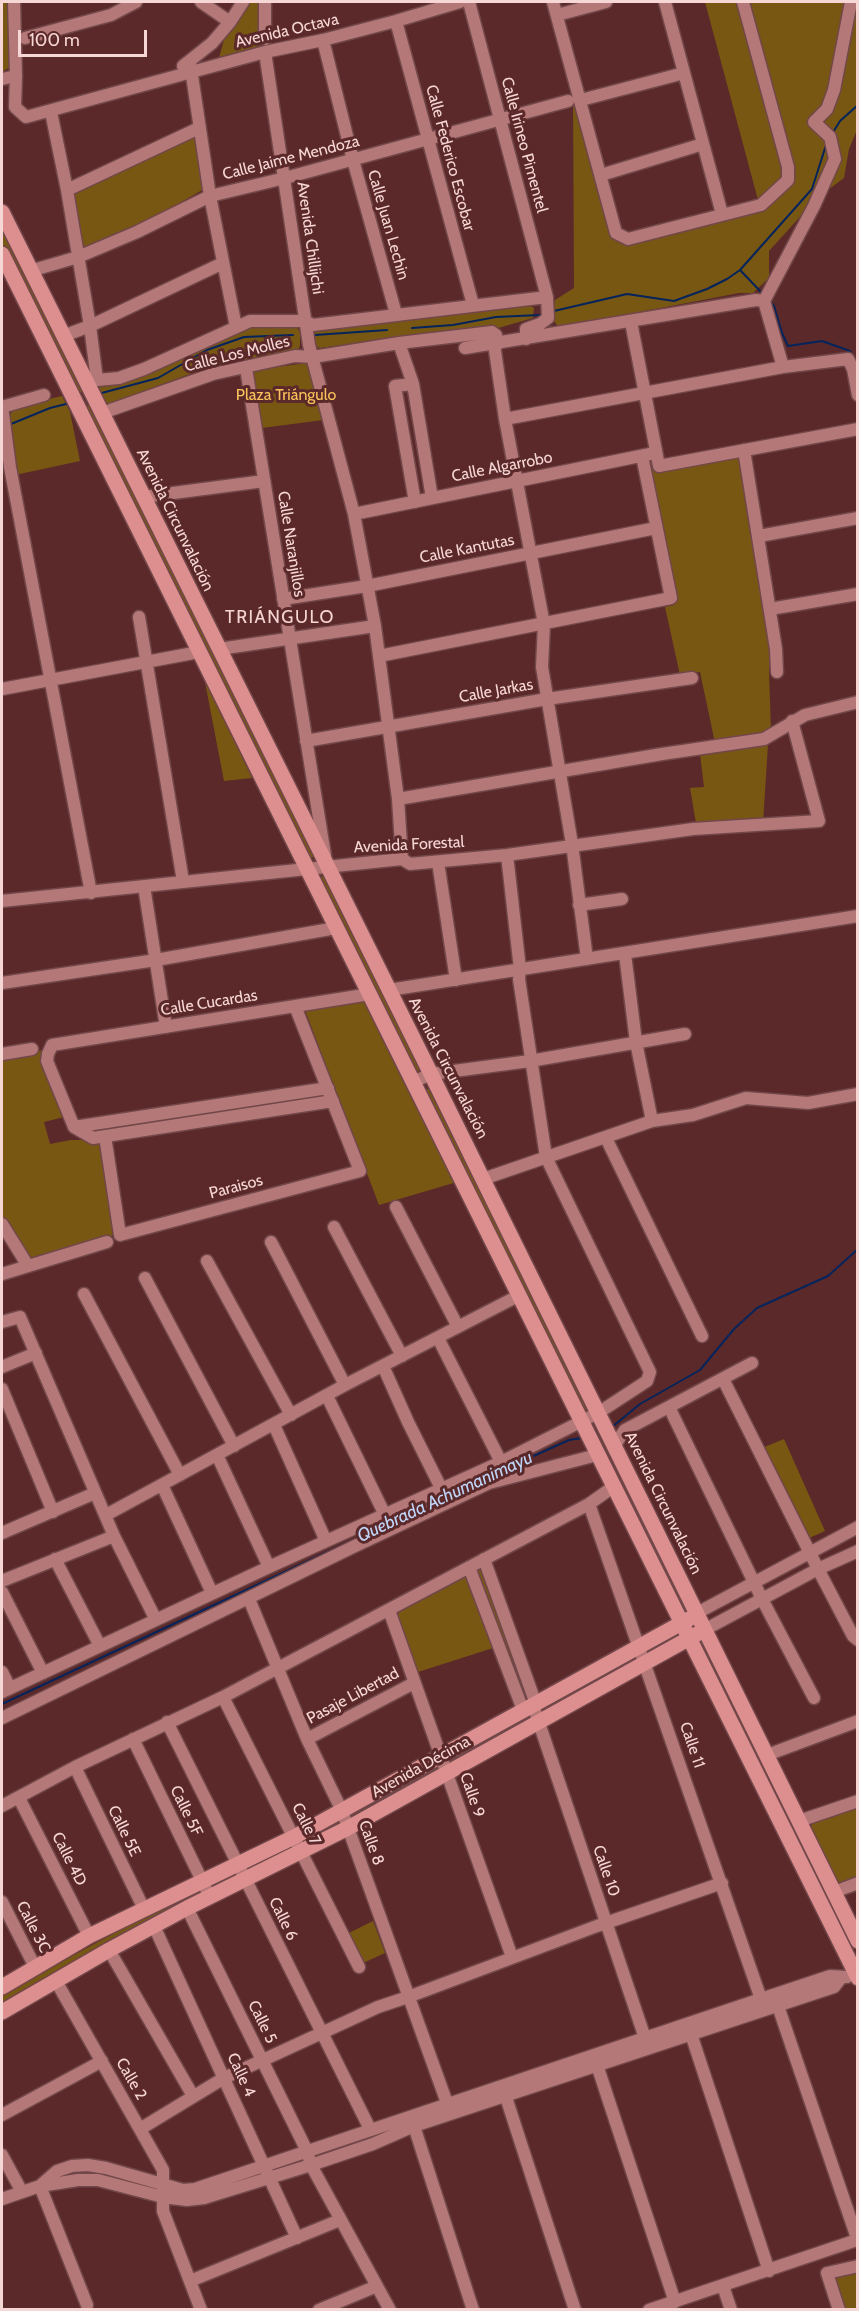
<!DOCTYPE html>
<meta charset="utf-8">
<style>
body{margin:0}
#map{position:relative;width:859px;height:2311px;overflow:hidden;background:#5b292a;font-family:Cabin,sans-serif}
canvas{display:block}
.frame{position:absolute;inset:0;border:3px solid #f7d7d5;pointer-events:none}
.scale{position:absolute;left:18px;top:30px;width:129px;height:27px;box-sizing:border-box;border:3px solid #f7d7d5;border-top:0;padding-left:8px;font-size:18px;line-height:21px;white-space:nowrap;color:#f7d7d5;-webkit-text-stroke:4px #5b292a;paint-order:stroke}
</style>
<div id="map">
<canvas width="859" height="2311"></canvas>
<div class="frame"></div>
<div class="scale">100 m</div>
</div>
<script>
const g = document.querySelector('canvas').getContext('2d');
g.lineJoin = 'round';
function fill(path, color) { g.fillStyle = color; g.fill(path, 'evenodd'); }
const poly = rows => new Path2D(rows.map(r => 'M' + r).join(''));
function strokePath(path, color, width, dash) { g.strokeStyle = color; g.lineWidth = width; g.lineCap = dash ? 'butt' : 'round'; g.setLineDash(dash || []); g.stroke(path); }
function label(font, color, halo, rows, align = 'center') {
  g.font = font + ' Cabin,sans-serif'; g.lineWidth = 6; g.setLineDash([]); g.textBaseline = 'middle'; g.strokeStyle = halo; g.fillStyle = color; for (const [text, x, y, turn = 0] of rows) {
    g.save(); g.translate(x, y); g.rotate((+turn || 0) * Math.PI / 180); g.textAlign = isNaN(turn) ? turn : align; if (halo) g.strokeText(text, 0, 0); g.fillText(text, 0, 0); g.restore();
  }
}
fill(poly([
 [2,2,8,2,10,67,2,72],
 [248,2,262,2,261,46,219,58,225,36],
 [705,2,738,2,784,170,784,178,758,200],
 [747,2,857,2,857,130,849,149,844,178,817,198,769,251,769,278,753,293,739,293,572,325,558,326,553,320,555,300,574,288,573,90,611,236,618,242,627,245,755,211,794,178],
 [196,134,204,189,138,227,84,251,74,190],
 [2,222,86,391,75,393,2,244],
 [529,305,534,308,533,318,498,328,393,338,320,348,313,345,313,333,316,329],
 [296,326,300,332,300,345,298,351,214,365,109,404,103,401,97,388,137,378,163,368,245,328],
 [308,363,323,420,262,428,252,370],
 [62,396,70,412,80,461,15,475,8,418,15,407],
 [92,404,316,857,307,858,83,407],
 [739,458,771,647,769,672,771,732,715,743,700,672,680,675,665,607,674,605,645,463,650,462,663,471],
 [204,677,252,778,224,781],
 [768,744,763,823,696,823,690,788,704,787,700,754],
 [324,876,327,878,421,1069,416,1072,320,877],
 [365,999,457,1182,379,1205,305,1010],
 [44,1050,64,1117,44,1122,50,1144,71,1140,83,1140,99,1145,103,1151,115,1235,29,1259,2,1216,2,1058],
 [430,1088,589,1407,583,1411,424,1091],
 [784,1439,825,1531,807,1539,762,1448],
 [482,1565,530,1698,526,1701,474,1570],
 [465,1574,493,1648,418,1672,395,1612],
 [857,1806,857,1878,842,1884,839,1883,811,1829,812,1822],
 [198,1888,201,1895,2,2005,2,1994],
 [373,1921,385,1953,361,1964,347,1934],
 [857,2272,857,2309,841,2309,827,2276]
]), '#785713');
strokePath(poly([
 [832,134,840,121,858,105],
 [740,270,763,294],
 [769,300,774,306,782,333,788,346,822,341,850,351,858,364],
 [554,311,627,294,674,301,707,289,727,279,740,270,812,189,827,142],
 [412,328,453,325,496,317,540,315],
 [315,335,387,330],
 [98,394,158,378,207,350,244,337,293,335],
 [11,424,50,408,70,403],
 [612,1427,640,1404,700,1370,734,1329,757,1308,828,1276,858,1249],
 [2,1704,516,1464,569,1440,582,1438]
]), '#05245b', 2);
const minor = poly([
 [14,2,16,76,15,107,26,117,265,52,323,40,396,21,460,2],
 [201,2,230,22],
 [469,2,547,297,548,318,540,324,526,329,526,339],
 [553,2,616,233,628,239,761,205,788,180,788,167,743,2],
 [665,2,722,214],
 [557,15,606,2],
 [396,21,473,305],
 [25,38,111,15,136,2],
 [265,39,265,2],
 [323,40,353,160,396,314],
 [265,52,309,345,354,514,375,626,398,799,402,859],
 [190,62,210,196,236,327],
 [183,66,212,43,230,22,243,2],
 [2,79,16,76],
 [581,100,684,73],
 [51,112,67,190,90,326,97,380],
 [601,175,703,144],
 [67,190,199,128],
 [30,271,78,257,137,232,210,196,285,178,568,101],
 [631,322,659,466,858,429],
 [63,336,90,326,223,263],
 [399,343,413,384,432,498],
 [494,344,505,419,544,624,542,667,572,844,587,959],
 [465,348,756,300,764,301],
 [783,367,764,301,814,206,835,159,830,137,814,122,827,109,834,90,851,2],
 [246,368,325,855],
 [87,384,97,380,119,378,144,369,250,321,305,321,313,325,547,297],
 [413,384,395,386,415,502],
 [2,406,10,467,91,893],
 [2,407,44,395],
 [102,413,213,374,295,356,313,357,399,343,492,332,496,335,498,344],
 [505,419,783,367,848,359,853,369,858,395],
 [744,450,776,649,777,672],
 [143,497,264,481],
 [354,514,650,454],
 [759,536,858,518],
 [283,599,367,586,656,528],
 [770,609,858,594],
 [139,617,183,881],
 [219,649,375,626],
 [379,656,671,598,642,456],
 [2,689,199,652],
 [306,741,547,699,692,678],
 [398,799,662,754,764,739,805,715,858,702],
 [438,862,456,980],
 [144,886,166,1027],
 [2,901,402,859,410,864,507,855,693,829,819,821,792,721],
 [579,905,622,899],
 [625,954,636,1042,652,1121],
 [2,983,156,960,336,928],
 [389,990,858,916],
 [2,1054,32,1049],
 [413,1082,431,1074,530,1061,685,1034],
 [333,1101,93,1138,74,1127,47,1061,48,1054,52,1045,370,994],
 [74,1127,328,1088],
 [105,1136,120,1235,360,1171,295,1006],
 [606,1138,702,1336],
 [483,1179,652,1121,693,1115,746,1098,808,1103,858,1094],
 [396,1207,458,1327],
 [2,1224,28,1266],
 [334,1227,402,1356],
 [271,1242,345,1385],
 [207,1261,291,1415],
 [2,1274,107,1242],
 [145,1278,234,1446],
 [84,1294,180,1475],
 [2,1322,20,1317,114,1536,156,1620],
 [438,1338,501,1462],
 [383,1366,408,1422,441,1488],
 [2,1367,36,1353],
 [723,1379,818,1569,853,1636,858,1640],
 [2,1389,53,1512],
 [327,1396,385,1515],
 [669,1407,762,1599,814,1698],
 [274,1425,326,1541],
 [614,1446,625,1430,752,1363],
 [217,1455,269,1567],
 [162,1485,212,1593],
 [589,1504,761,1999],
 [106,1515,345,1385,518,1296],
 [2,1533,95,1493],
 [55,1559,100,1646],
 [484,1559,536,1704],
 [469,1567,523,1710],
 [2,1581,114,1536],
 [2,1592,43,1673],
 [249,1599,307,1739,342,1811,447,2103],
 [389,1610,512,1957],
 [697,1613,858,1527],
 [706,1629,818,1569,858,1551],
 [2,1672,10,1688],
 [2,1692,269,1567,501,1462,598,1413,647,1381,650,1372,546,1157,519,979,520,969,507,855],
 [223,1697,359,1967],
 [533,1705,647,2044],
 [2,1718,355,1546,489,1483,597,1455],
 [167,1722,370,2129],
 [133,1739,210,1897],
 [307,1739,414,1683],
 [767,1755,858,1721],
 [75,1767,144,1909],
 [19,1798,89,1936],
 [2,1806,75,1767,223,1697,589,1504,613,1487],
 [799,1821,858,1801],
 [834,1892,858,1883],
 [2,1902,35,1967],
 [187,1908,307,2151,311,2165,390,2310],
 [154,1926,297,2238],
 [109,1950,193,2096],
 [56,1981,163,2170,163,2211,201,2310],
 [778,2006,858,2241],
 [691,2034,769,2271],
 [597,2065,675,2302],
 [503,2088,575,2310],
 [2,2115,102,2061],
 [414,2126,473,2310],
 [140,2129,224,2078,378,2007,408,1997,597,1926,722,1883],
 [2,2155,22,2192],
 [41,2185,57,2171,72,2166,88,2165,106,2168,183,2190,195,2189,761,1999,830,1976,847,1977],
 [40,2186,87,2305],
 [2,2199,40,2186,78,2180,98,2180,163,2197,187,2200,204,2198,311,2165,373,2144,414,2126,834,1987,841,1978],
 [190,2281,340,2220],
 [723,2286,731,2310],
 [319,2310,377,2286],
 [649,2310,857,2240],
 [839,2310,827,2273,858,2266]
]);
const major = poly([
 [2,212,431,1074,858,1941],
 [2,254,858,1978],
 [2,1987,89,1936,294,1837,689,1619],
 [2,2012,109,1950,187,1908,348,1828,697,1634]
]);
strokePath(minor, '#724749', 15);
strokePath(major, '#724749', 18);
strokePath(minor, '#b37877', 12);
strokePath(major, '#dc8f8e', 15);
label('16px', '#f7d7d5', '#5b292a', [
 ["Avenida Octava",287,31,-13],
 ["Calle Irineo Pimentel",524,145,75],
 ["Calle Jaime Mendoza",291,158,-14],
 ["Calle Federico Escobar",450,158,75],
 ["Calle Juan Lechin",388,225,74],
 ["Avenida Chillijchi",310,238,82],
 ["Calle Los Molles",237,354,-14],
 ["Calle Algarrobo",502,467,-11],
 ["Avenida Circunvalación",175,520,64],
 ["Calle Naranjillos",291,544,81],
 ["Calle Kantutas",467,549,-11],
 ["Calle Jarkas",496,691,-10],
 ["Avenida Forestal",409,845,-3],
 ["Calle Cucardas",209,1003,-9],
 ["Avenida Circunvalación",448,1068,63],
 ["Paraisos",236,1187,-15],
 ["Avenida Circunvalación",663,1503,64],
 ["Pasaje Libertad",353,1696,-28],
 ["Calle 11",692,1745,71],
 ["Avenida Décima",421,1767,-29],
 ["Calle 9",472,1795,71],
 ["Calle 5F",186,1811,64],
 ["Calle 7",306,1824,63],
 ["Calle 5E",124,1831,64],
 ["Calle 8",371,1843,70],
 ["Calle 4D",69,1859,63],
 ["Calle 10",606,1871,71],
 ["Calle 6",283,1919,64],
 ["Calle 3C",33,1927,63],
 ["Calle 5",262,2022,64],
 ["Calle 4",241,2075,65],
 ["Calle 2",131,2079,60]
]);
label('16px', '#f9c25b', '#5b292a', [
 ["Plaza Triángulo",286,395]
]);
g.letterSpacing = '1.5px';
label('18px', '#f7d7d5', '#5b292a', [
 ["TRIÁNGULO",280,618]
]);
g.letterSpacing = '0px';
label('italic 18px', '#c0d6f9', '#5b292a', [
 ["Quebrada Achumanimayu",445,1497,-25]
]);
</script>
